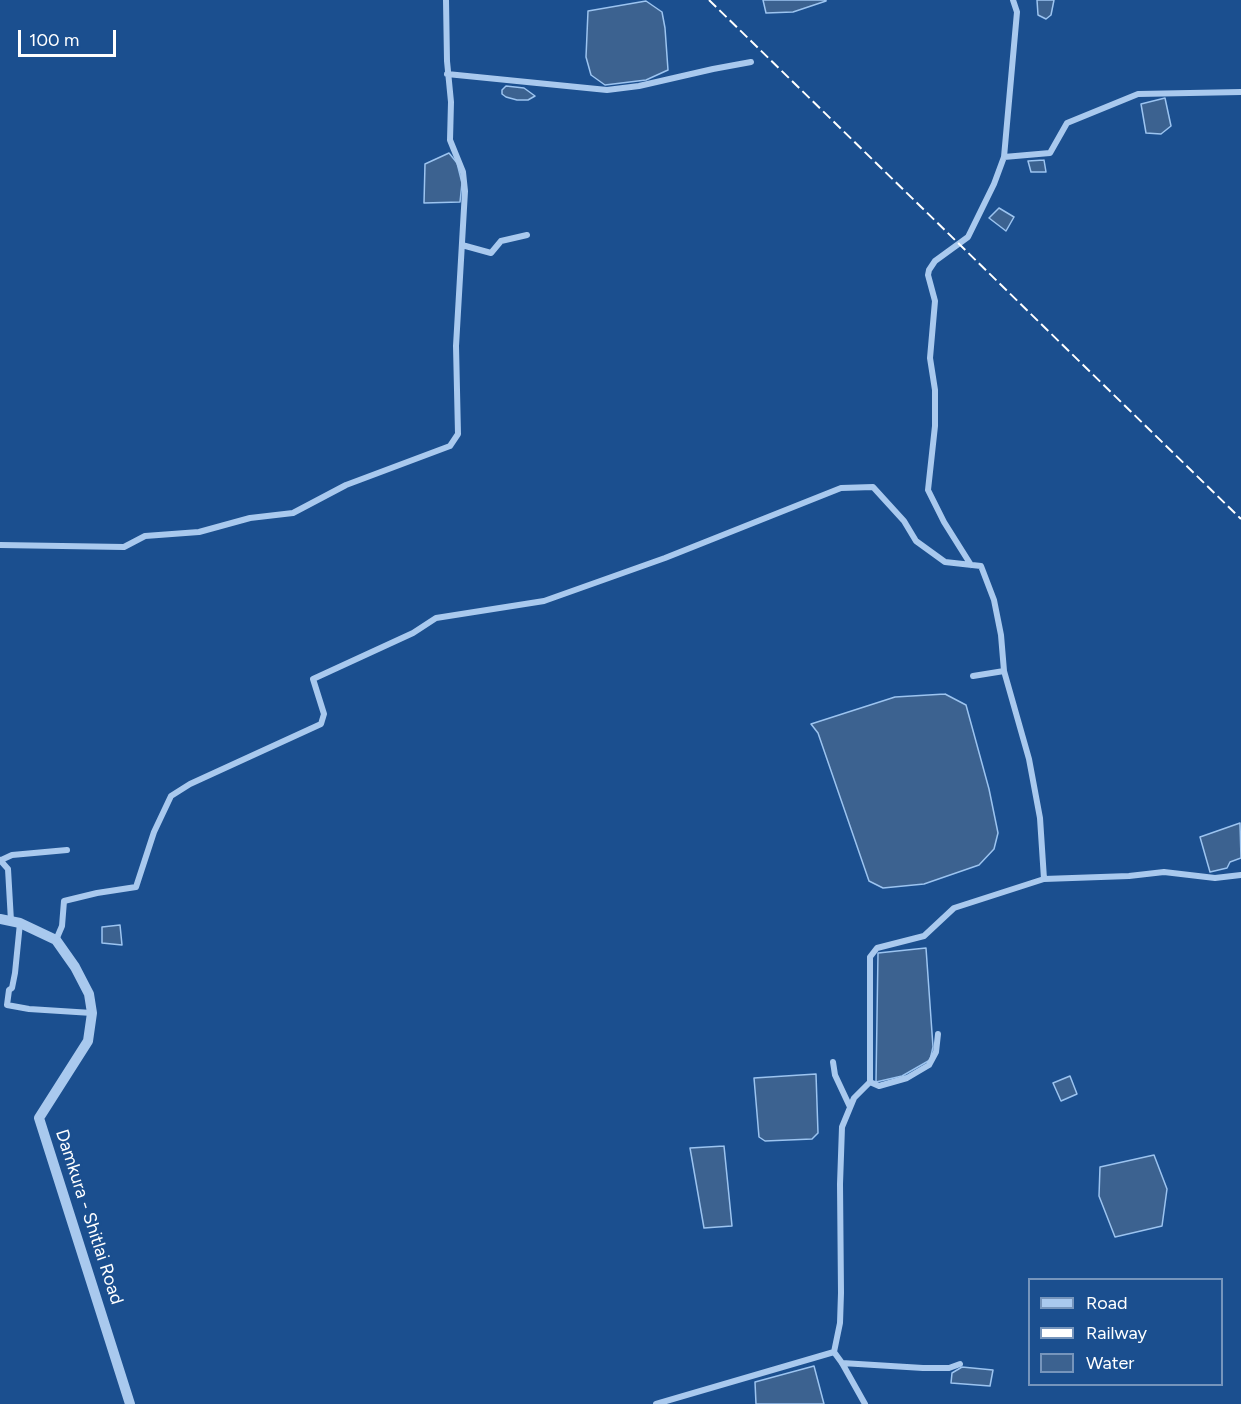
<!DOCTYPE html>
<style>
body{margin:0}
#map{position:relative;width:1241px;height:1404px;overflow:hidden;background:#1b4f8f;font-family:Figtree,sans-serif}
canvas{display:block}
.legend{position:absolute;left:1028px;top:1278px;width:195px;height:108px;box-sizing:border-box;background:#1b4f8f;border:2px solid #7695bc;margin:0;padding:8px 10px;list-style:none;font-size:18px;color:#fff}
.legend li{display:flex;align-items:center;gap:12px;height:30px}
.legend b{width:30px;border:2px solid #7695bc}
.scale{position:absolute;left:18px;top:30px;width:98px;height:27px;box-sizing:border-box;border:3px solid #fff;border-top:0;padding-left:8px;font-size:18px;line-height:21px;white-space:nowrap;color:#fff;-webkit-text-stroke:4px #1b4f8f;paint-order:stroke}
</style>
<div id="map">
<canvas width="1241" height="1404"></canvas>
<ul class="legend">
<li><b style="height:8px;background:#a9c9ee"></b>Road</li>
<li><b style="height:8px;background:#fff"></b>Railway</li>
<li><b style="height:16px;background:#3c6290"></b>Water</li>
</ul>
<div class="scale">100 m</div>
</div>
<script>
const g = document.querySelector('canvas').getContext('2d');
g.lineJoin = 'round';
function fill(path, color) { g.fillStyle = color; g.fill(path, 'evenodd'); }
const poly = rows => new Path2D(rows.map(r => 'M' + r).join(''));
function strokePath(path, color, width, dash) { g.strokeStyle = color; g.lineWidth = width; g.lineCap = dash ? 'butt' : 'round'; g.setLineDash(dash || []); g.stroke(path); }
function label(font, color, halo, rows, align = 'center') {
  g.font = font + ' Figtree,sans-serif'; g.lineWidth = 5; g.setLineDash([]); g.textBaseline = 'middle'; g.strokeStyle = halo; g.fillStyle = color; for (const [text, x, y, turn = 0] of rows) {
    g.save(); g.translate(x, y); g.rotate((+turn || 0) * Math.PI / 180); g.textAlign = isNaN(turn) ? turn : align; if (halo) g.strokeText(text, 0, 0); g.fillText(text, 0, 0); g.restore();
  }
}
const water = poly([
 [763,0,826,0,826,1,793,12,766,13,763,0],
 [1037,0,1054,0,1051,15,1046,19,1038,15,1037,0],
 [646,1,662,12,665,28,668,70,646,80,605,85,591,75,586,57,588,11,646,1],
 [506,86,524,88,535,96,528,100,517,100,506,97,502,94,502,90,506,86],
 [1165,98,1171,126,1161,134,1146,133,1141,104,1165,98],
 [449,153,457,163,462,183,460,202,424,203,425,164,449,153],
 [1044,160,1046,172,1031,172,1028,161,1044,160],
 [999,208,1014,217,1006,231,989,218,999,208],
 [945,694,966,705,989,789,998,833,994,849,979,865,924,884,883,888,869,881,818,733,811,724,895,697,945,694],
 [1240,823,1241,858,1230,862,1227,868,1210,872,1200,837,1240,823],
 [120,925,122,945,102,943,102,927,120,925],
 [926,948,933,1047,930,1060,902,1076,876,1082,878,953,926,948],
 [816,1074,818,1133,812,1139,765,1141,759,1137,754,1078,816,1074],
 [1070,1076,1077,1094,1061,1101,1053,1083,1070,1076],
 [724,1146,732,1226,704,1228,690,1148,724,1146],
 [1154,1155,1167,1189,1162,1226,1115,1237,1099,1196,1100,1167,1154,1155],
 [814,1366,824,1404,756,1404,755,1382,814,1366],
 [962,1367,993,1370,990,1386,951,1383,952,1373,962,1367]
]);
fill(water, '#3c6290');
strokePath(water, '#9cc4f0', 1.5);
strokePath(poly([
 [447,74,607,90,639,86,713,69,751,62],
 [1004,157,1050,153,1067,123,1138,94,1241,92],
 [462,245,491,253,501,241,527,235],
 [0,545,124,547,145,536,199,532,250,518,293,513,346,485,450,446,458,434,456,346,465,191,463,172,450,140,451,102,447,61,446,0],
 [971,565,944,522,928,490,935,426,935,390,930,358,935,301,928,275,929,270,935,261,968,237,994,184,1004,157,1017,12,1013,0],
 [973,676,1004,671],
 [0,860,8,869,11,921],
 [1,860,12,855,67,850],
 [1044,879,1129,876,1164,872,1215,878,1241,875],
 [20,923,15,973,12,988,9,990,7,1005,29,1009,92,1013],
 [56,940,62,926,64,901,97,893,136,887,154,832,171,796,190,784,321,724,324,714,313,679,413,633,436,618,544,601,665,558,841,488,873,487,904,521,916,541,945,562,981,566,994,600,1001,635,1004,671,1029,759,1040,818,1044,879,954,908,924,936,877,948,870,957,870,1082,854,1098,842,1127,840,1184,841,1293,840,1323,834,1352],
 [833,1062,835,1075,850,1107],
 [870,1082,879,1086,907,1078,929,1065,936,1052,938,1034],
 [842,1363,923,1368,949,1368,960,1364],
 [656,1404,834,1352,842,1363,865,1404]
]), '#a9c9ee', 6);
strokePath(poly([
 [0,919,20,923,56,940,75,967,89,994,92,1013,88,1041,39,1118,130,1404]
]), '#a9c9ee', 10);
strokePath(poly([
 [709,0,1241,519]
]), '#fff', 2, [10, 4.5]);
label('18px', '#fff', '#1b4f8f', [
 ["Damkura - Shitlai Road",89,1217,72]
]);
</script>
